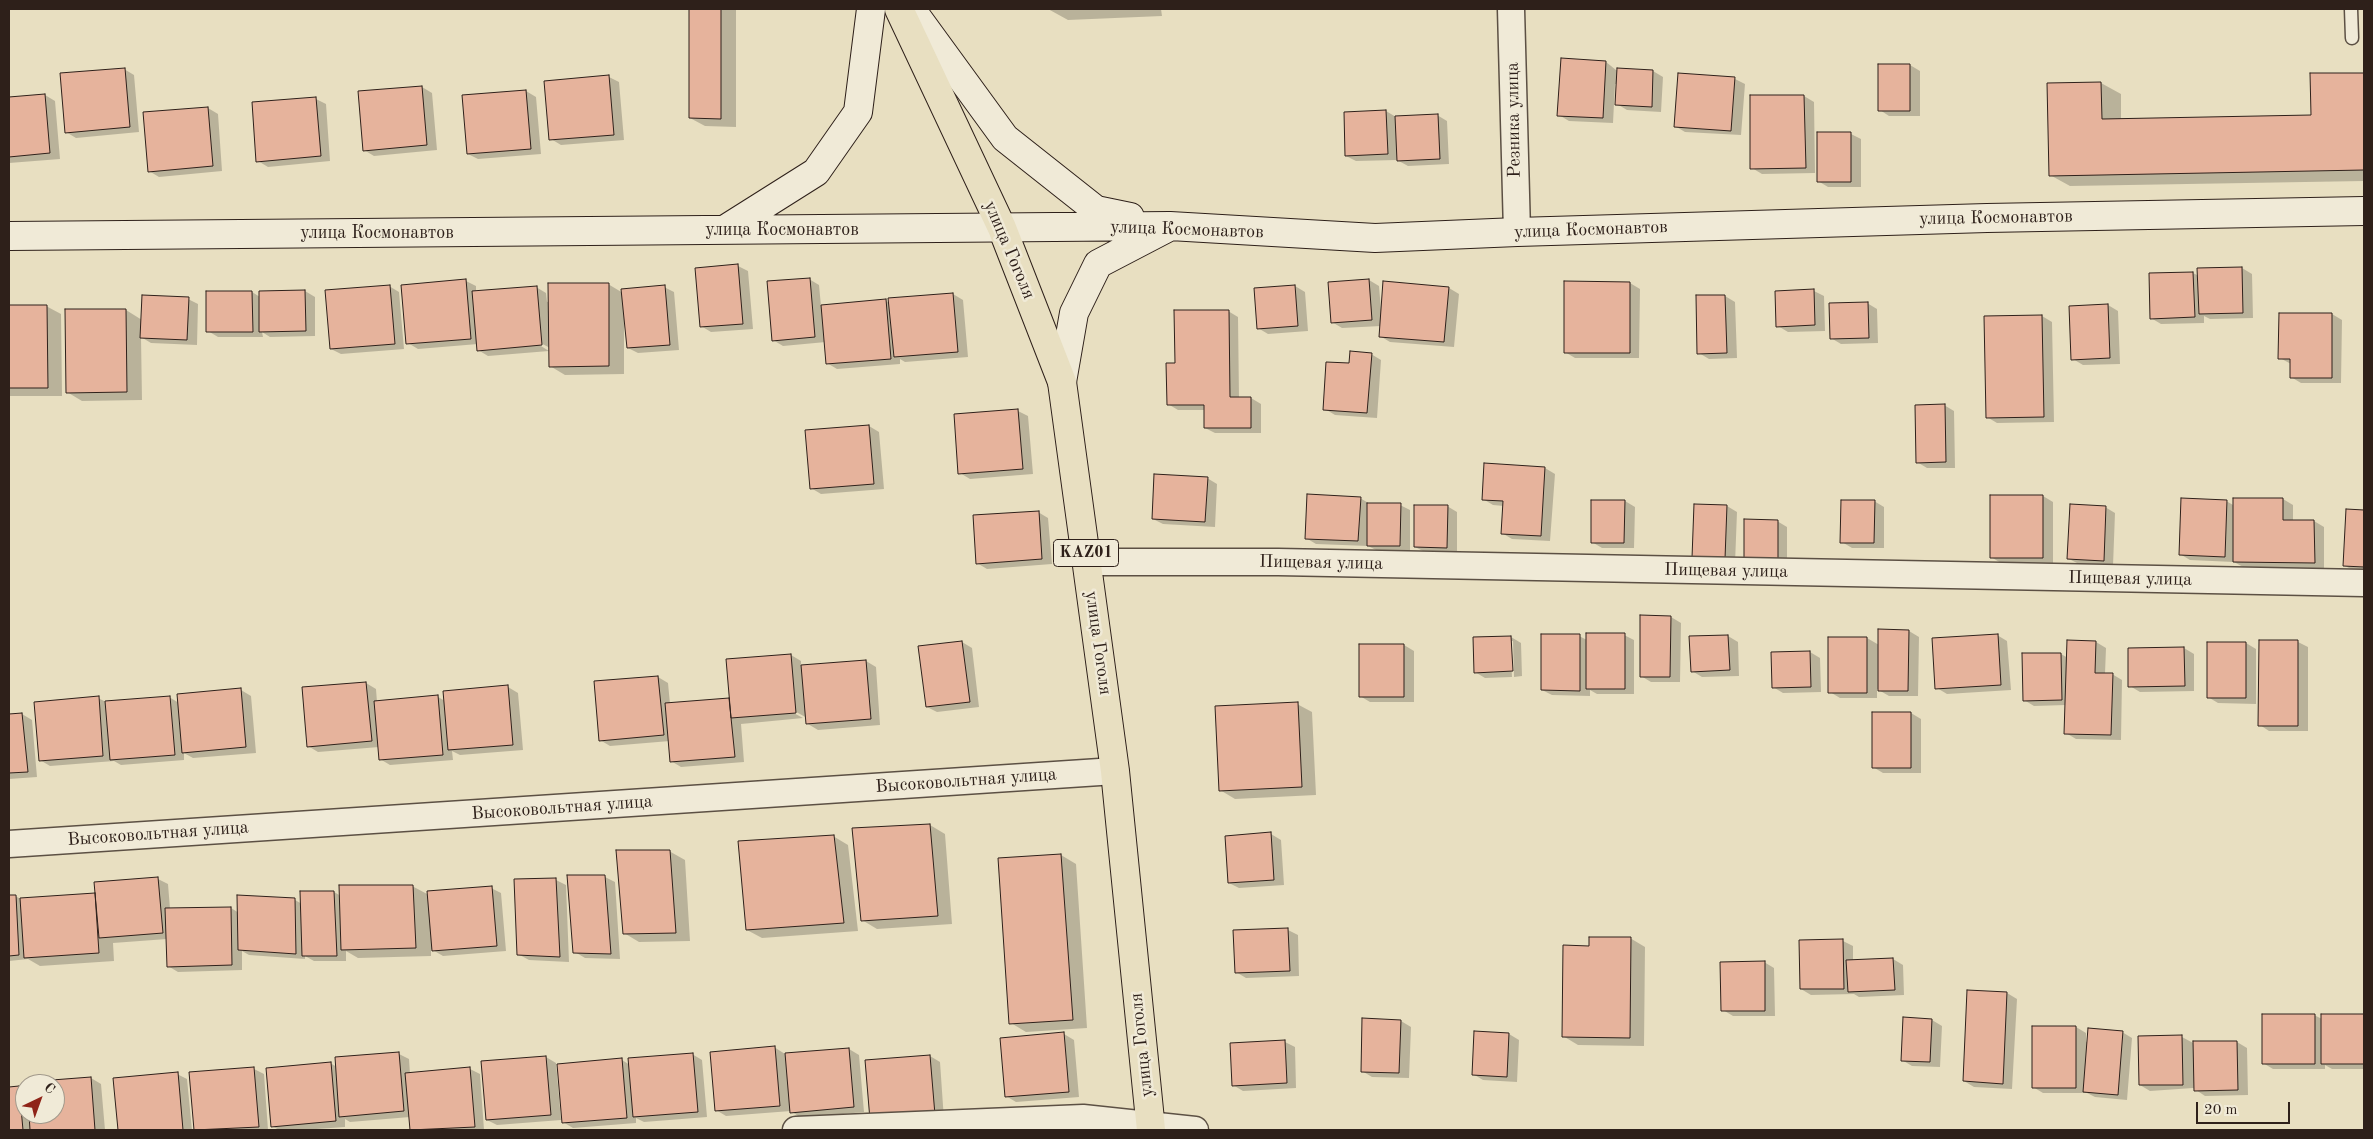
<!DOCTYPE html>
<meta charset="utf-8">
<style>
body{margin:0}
#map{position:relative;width:2373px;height:1139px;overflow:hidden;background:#e8dfc1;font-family:"Old Standard TT",serif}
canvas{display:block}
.frame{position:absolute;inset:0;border:10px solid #2e201a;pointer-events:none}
.north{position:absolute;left:15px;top:1074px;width:50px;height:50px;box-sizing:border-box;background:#f0ead7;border:1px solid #a2998b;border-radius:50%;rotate:42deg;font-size:14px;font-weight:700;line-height:20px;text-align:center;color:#2e201a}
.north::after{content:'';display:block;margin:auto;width:18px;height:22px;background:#8f2418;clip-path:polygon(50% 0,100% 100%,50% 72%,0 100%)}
.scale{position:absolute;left:2196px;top:1102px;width:94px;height:22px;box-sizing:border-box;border:2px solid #2e201a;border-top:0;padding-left:6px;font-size:15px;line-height:18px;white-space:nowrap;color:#2e201a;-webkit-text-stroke:4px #f0ead7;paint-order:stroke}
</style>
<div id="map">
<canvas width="2373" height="1139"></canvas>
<div class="frame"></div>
<div class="north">С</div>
<div class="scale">20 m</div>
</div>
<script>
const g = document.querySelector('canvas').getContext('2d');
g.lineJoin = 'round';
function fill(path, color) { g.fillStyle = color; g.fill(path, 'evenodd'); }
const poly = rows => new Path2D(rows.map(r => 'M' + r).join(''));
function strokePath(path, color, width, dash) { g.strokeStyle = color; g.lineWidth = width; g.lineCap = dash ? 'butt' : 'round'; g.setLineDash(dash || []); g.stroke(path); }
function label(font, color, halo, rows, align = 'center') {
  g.font = font + ' "Old Standard TT",serif'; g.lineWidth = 5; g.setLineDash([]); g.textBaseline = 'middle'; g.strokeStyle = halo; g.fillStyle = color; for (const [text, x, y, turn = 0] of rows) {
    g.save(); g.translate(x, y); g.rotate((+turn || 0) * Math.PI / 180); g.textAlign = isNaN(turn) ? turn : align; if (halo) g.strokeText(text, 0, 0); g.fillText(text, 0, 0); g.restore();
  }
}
fill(poly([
 [690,9,736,9,736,127,705,126,690,118],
 [1048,9,1161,9,1162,16,1068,20],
 [1562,59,1606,62,1616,70,1653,71,1663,77,1661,112,1627,110,1617,104,1618,84,1615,84,1613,123,1569,121,1559,115],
 [1910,65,1920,71,1920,116,1889,116,1880,110],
 [124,69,134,75,139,132,76,138,66,132],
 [2364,74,2364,181,2070,186,2050,175,2048,84,2101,83,2121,94,2121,120,2312,116,2311,75],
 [609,77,619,82,624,140,561,145,551,139],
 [1735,79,1745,84,1741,135,1685,132,1675,126],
 [422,87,432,93,437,150,374,156,364,150],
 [526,91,536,97,541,154,478,159,468,154],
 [45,95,55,101,60,159,9,163,9,98],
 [1804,96,1814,102,1815,173,1762,174,1752,168,1751,97],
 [316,99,326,104,330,161,268,167,258,161],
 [208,108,218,114,222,171,159,177,149,171],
 [1386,111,1396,117,1437,115,1447,121,1449,164,1408,166,1397,160,1356,161,1346,156],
 [1818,134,1851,134,1861,139,1861,187,1828,187,1818,181],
 [738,266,748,271,753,329,711,332,701,326],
 [2242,268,2252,274,2253,318,2210,319,2204,316,2204,323,2161,324,2151,318,2150,274,2193,273,2199,276],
 [809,279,819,285,821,306,886,301,890,303,953,294,963,300,968,357,905,362,900,359,900,364,837,369,827,363,826,342,783,346,773,340],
 [1369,280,1379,286,1381,310,1449,288,1459,294,1454,347,1390,342,1380,336,1381,326,1342,328,1332,322,1329,283],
 [466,281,476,286,476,292,536,287,546,293,547,302,608,284,623,293,664,287,674,292,679,350,638,353,628,348,626,322,624,322,624,374,565,375,550,366,550,348,537,341,536,343,549,351,488,356,478,350,478,344,418,349,408,343],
 [1630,283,1640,289,1639,358,1575,358,1565,352],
 [389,286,399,292,404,349,341,354,331,349],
 [1295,286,1305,292,1308,331,1268,334,1258,328,1255,289],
 [305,291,315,297,315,336,270,337,262,332,263,337,218,337,208,331,207,292,252,292,260,297,260,292],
 [1814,291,1824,296,1825,331,1788,332,1778,326],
 [1697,296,1725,296,1735,302,1737,358,1709,359,1699,353],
 [188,299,198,304,197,345,151,343,141,337,142,400,82,401,67,392,126,310,142,320],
 [1867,303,1877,309,1878,343,1841,344,1831,338],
 [2108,305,2118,311,2120,364,2083,365,2073,359],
 [9,306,46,306,61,314,62,396,9,396],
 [1228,311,1238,317,1239,398,1251,398,1261,404,1261,433,1215,433,1205,428,1205,410,1178,410,1168,404,1176,365],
 [2332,314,2342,320,2341,383,2301,383,2291,377,2291,364,2280,358],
 [2042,316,2052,322,2054,422,1997,423,1987,417],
 [1371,354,1381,360,1377,418,1335,415,1325,409,1350,365],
 [1944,405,1954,411,1955,468,1927,468,1917,462],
 [1018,411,1028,416,1033,474,970,479,960,473],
 [869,426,879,432,884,489,821,494,811,488],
 [1545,468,1555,474,1550,541,1512,539,1502,533,1504,506,1493,505,1483,499],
 [1207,478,1217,484,1215,527,1163,524,1153,519],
 [2043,496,2053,502,2053,563,2001,563,1991,557],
 [1360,498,1370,504,1400,505,1410,510,1410,551,1378,551,1368,546,1316,544,1306,538],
 [2283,499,2293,505,2293,521,2314,521,2324,527,2324,568,2245,568,2234,562,2190,560,2180,554,2226,501,2235,506],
 [1625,501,1635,507,1634,548,1602,548,1592,542],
 [1874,501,1884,507,1884,548,1852,548,1842,542],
 [1447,506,1457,512,1457,553,1425,552,1415,547],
 [1727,506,1737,512,1735,564,1703,563],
 [2105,507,2115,513,2113,566,2079,564,2069,559],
 [2347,511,2364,511,2364,572,2355,571,2345,566],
 [1038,512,1048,518,1052,564,987,569,977,563],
 [1777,521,1787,527,1787,568,1755,567],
 [1671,617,1681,623,1680,682,1651,682,1641,676],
 [1909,631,1919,637,1918,696,1889,696,1877,689,1877,698,1840,698,1830,692,1830,638,1867,638,1879,645],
 [1624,635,1634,640,1634,694,1597,694,1590,690,1590,696,1552,695,1542,690,1579,636,1587,640],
 [1997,635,2007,641,2011,690,1947,694,1937,688],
 [1728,636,1738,642,1739,676,1702,677,1692,671],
 [1511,637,1521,643,1522,676,1514,677,1513,641,1510,641,1512,677,1485,678,1475,672,1474,638],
 [962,642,972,648,979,707,937,712,927,707],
 [2096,642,2106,648,2105,674,2112,674,2122,680,2121,740,2076,739,2066,733,2066,705,2034,706,2024,700,2024,655,2061,654,2068,658],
 [2298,642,2308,647,2308,731,2269,731,2260,725],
 [2246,643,2256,649,2256,704,2218,703,2208,697],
 [1360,645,1404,645,1414,651,1414,702,1370,702,1360,696],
 [2184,648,2194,654,2194,691,2140,692,2130,686],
 [1810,652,1820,658,1821,692,1783,693,1773,687],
 [791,655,801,661,801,667,866,661,876,667,880,725,818,730,808,724,807,718,791,709,790,711,803,718,741,724,744,762,681,767,671,761,670,741,610,746,600,740,595,682,658,677,668,683,670,704,731,699],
 [366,683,376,689,377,702,438,697,445,701,508,687,518,693,523,750,460,755,452,751,453,760,390,765,380,759,379,747,318,752,308,746,303,689],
 [241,690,251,696,256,753,193,758,184,753,184,760,121,765,114,761,50,766,40,760,98,698,106,702,169,697,179,703],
 [1297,704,1312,712,1316,795,1235,799,1220,790],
 [1911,713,1921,719,1921,773,1883,773,1873,767],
 [22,714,32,720,37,777,9,779,9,715],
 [930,825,945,834,952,924,877,929,862,920],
 [1271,834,1281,840,1284,885,1239,888,1229,883],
 [833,836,848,845,858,931,762,938,747,930],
 [669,851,685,860,690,941,639,942,624,933],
 [1061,855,1076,864,1087,1028,1026,1032,1011,1023],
 [605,877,615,882,620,959,585,958,575,952],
 [158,879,168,884,170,909,231,908,239,913,295,900,302,904,334,892,341,896,412,886,429,895,491,888,501,893,506,951,443,956,431,949,431,956,358,958,346,951,346,961,314,961,305,956,305,959,249,955,242,951,242,970,178,972,168,966,167,939,113,943,114,961,40,966,28,959,9,961,9,896,15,896,21,899,97,894],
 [556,880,566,885,569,962,529,960,518,954],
 [1288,930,1298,935,1299,976,1246,978,1236,972],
 [1630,938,1645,947,1644,1046,1578,1045,1563,1036,1590,947],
 [1843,941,1853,946,1853,961,1893,959,1903,965,1904,995,1859,997,1854,994,1811,995,1801,989],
 [1764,962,1774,968,1775,1016,1733,1016,1723,1010],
 [2007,993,2017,999,2012,1089,1974,1087,1964,1081],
 [2314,1015,2322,1019,2364,1016,2364,1069,2332,1069,2325,1065,2325,1069,2273,1069,2263,1063],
 [1932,1020,1942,1026,1940,1067,1912,1066,1902,1060],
 [1401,1021,1411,1027,1409,1078,1372,1077,1362,1071],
 [2033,1027,2076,1027,2086,1033,2086,1042,2122,1032,2132,1038,2127,1100,2095,1097,2087,1093,2043,1093,2033,1087],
 [1064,1034,1074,1040,1079,1097,1016,1102,1006,1096,1001,1039],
 [1509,1034,1519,1040,1517,1082,1483,1080,1473,1074],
 [2139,1037,2182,1037,2195,1044,2237,1042,2247,1048,2248,1095,2205,1096,2193,1088,2150,1091,2140,1085],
 [1285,1042,1295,1047,1296,1088,1243,1091,1233,1085],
 [774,1047,785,1054,849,1049,859,1055,864,1112,801,1118,791,1111,726,1116,716,1110],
 [399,1054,409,1059,410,1074,470,1069,480,1074,484,1130,412,1130,410,1117,350,1122,345,1119,345,1127,302,1130,279,1130,272,1126,330,1063,337,1067],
 [692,1054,702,1060,707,1117,644,1122,636,1118,636,1123,573,1128,563,1122,622,1060,630,1065],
 [930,1056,940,1062,944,1120,882,1125],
 [546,1057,556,1063,561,1120,497,1125,487,1120],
 [254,1069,264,1074,268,1130,195,1130,191,1074],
 [177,1074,187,1079,192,1130,119,1130,114,1079],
 [91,1078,101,1084,105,1130,9,1130,9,1088,19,1087,25,1091,25,1114,55,1114,55,1084,28,1084]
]), '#0003');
const building = poly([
 [689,9,721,9,721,119,689,118,689,9],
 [1561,58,1606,61,1603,118,1557,116,1561,58],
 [1878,64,1910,64,1910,111,1878,111,1878,64],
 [125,68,130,127,65,133,60,73,125,68],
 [1617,68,1653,70,1652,107,1615,105,1617,68],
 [1678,73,1735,77,1731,131,1674,127,1678,73],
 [2310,73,2364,73,2364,170,2049,176,2047,83,2101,82,2102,119,2311,115,2310,73],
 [609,75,614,135,549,140,544,81,609,75],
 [422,86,427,145,363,151,358,91,422,86],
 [526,90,531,149,467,154,462,95,526,90],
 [45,94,50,153,9,157,9,97,45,94],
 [1750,95,1804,95,1806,168,1750,169,1750,95],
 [316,97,321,156,256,162,252,102,316,97],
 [208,107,213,166,148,172,143,112,208,107],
 [1386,110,1388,154,1345,156,1344,112,1386,110],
 [1438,114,1440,159,1397,161,1395,116,1438,114],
 [1817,132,1851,132,1851,182,1817,182,1817,132],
 [738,264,743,324,700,327,695,268,738,264],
 [2242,267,2243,313,2199,314,2197,268,2242,267],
 [2193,272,2195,317,2150,319,2149,273,2193,272],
 [810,278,815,337,772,341,767,281,810,278],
 [466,279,471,339,406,344,401,285,466,279],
 [1369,279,1372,320,1331,323,1328,282,1369,279],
 [1383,281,1449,287,1444,342,1379,337,1383,281],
 [1564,281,1630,282,1630,353,1564,353,1564,281],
 [548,283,609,283,609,366,549,367,548,283],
 [390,285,395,344,330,349,325,290,390,285],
 [665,285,670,345,627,348,621,289,665,285],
 [1295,285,1298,326,1257,329,1254,288,1295,285],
 [537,286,542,345,477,351,472,291,537,286],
 [1814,289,1815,325,1776,327,1775,291,1814,289],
 [305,290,306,331,259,332,259,291,305,290],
 [206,291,252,291,253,332,206,332,206,291],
 [953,293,958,352,894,357,888,298,953,293],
 [142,295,189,297,187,340,140,338,142,295],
 [1696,295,1725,295,1727,353,1697,354,1696,295],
 [886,299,891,359,826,364,821,305,886,299],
 [1868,302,1869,338,1830,339,1829,303,1868,302],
 [2108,304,2110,358,2071,360,2069,306,2108,304],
 [9,305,47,305,48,388,9,388,9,305],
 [65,309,126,309,127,392,66,393,65,309],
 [1174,310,1229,310,1230,397,1251,397,1251,428,1204,428,1204,405,1167,405,1166,363,1175,363,1174,310],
 [2279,313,2332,313,2332,378,2290,378,2290,359,2278,359,2279,313],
 [2042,315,2044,417,1986,418,1984,316,2042,315],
 [1350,351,1372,353,1367,413,1323,410,1326,362,1349,363,1350,351],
 [1945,404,1946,462,1916,463,1915,405,1945,404],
 [1018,409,1023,469,958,474,954,414,1018,409],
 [869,425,874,484,810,489,805,430,869,425],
 [1484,463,1545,467,1541,536,1501,534,1503,501,1482,500,1484,463],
 [1154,474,1208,477,1205,522,1152,519,1154,474],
 [1307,494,1361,497,1358,541,1305,539,1307,494],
 [1990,495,2043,495,2043,558,1990,558,1990,495],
 [2181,498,2227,500,2225,557,2179,555,2181,498],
 [2233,498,2283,498,2283,520,2314,520,2315,563,2233,562,2233,498],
 [1591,500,1625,500,1624,543,1591,543,1591,500],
 [1841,500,1875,500,1874,543,1840,543,1841,500],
 [1367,503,1401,503,1400,546,1367,546,1367,503],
 [1694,504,1727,505,1725,559,1692,558,1694,504],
 [2070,504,2106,506,2104,561,2067,559,2070,504],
 [1414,505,1448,505,1447,548,1414,547,1414,505],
 [2346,509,2364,510,2364,567,2343,566,2346,509],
 [1039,511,1042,559,976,564,973,515,1039,511],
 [1744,519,1778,520,1778,563,1744,562,1744,519],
 [1640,615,1671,616,1670,677,1640,677,1640,615],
 [1878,629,1909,630,1908,691,1878,691,1878,629],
 [1586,633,1625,633,1625,689,1586,689,1586,633],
 [1541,634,1580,634,1580,691,1541,690,1541,634],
 [1998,634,2001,685,1935,689,1932,638,1998,634],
 [1728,635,1730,670,1691,672,1689,636,1728,635],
 [1511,636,1513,671,1474,673,1473,637,1511,636],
 [1828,637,1867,637,1867,693,1828,693,1828,637],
 [2067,640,2096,641,2095,673,2113,673,2111,735,2064,734,2067,640],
 [2259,640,2298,640,2298,726,2258,726,2259,640],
 [962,641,970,702,926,707,918,646,962,641],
 [2207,642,2246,642,2246,698,2207,698,2207,642],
 [1359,644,1404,644,1404,697,1359,697,1359,644],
 [2184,647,2185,686,2128,687,2128,648,2184,647],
 [1810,651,1811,687,1772,688,1771,652,1810,651],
 [2022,653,2061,653,2062,700,2023,701,2022,653],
 [791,654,796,713,731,718,726,659,791,654],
 [866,660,871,719,806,724,801,665,866,660],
 [658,676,664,735,599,741,594,681,658,676],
 [366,682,372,741,307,747,302,687,366,682],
 [508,685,513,745,448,750,443,691,508,685],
 [241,688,246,747,182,753,177,694,241,688],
 [438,695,443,755,379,760,374,701,438,695],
 [99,696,103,756,39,761,34,702,99,696],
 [170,696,175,755,110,760,105,701,170,696],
 [729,698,735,757,670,762,665,703,729,698],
 [1298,702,1302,787,1219,791,1215,706,1298,702],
 [1872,712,1911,712,1911,768,1872,768,1872,712],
 [22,713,28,772,9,773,9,714,22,713],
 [930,824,938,916,861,921,852,828,930,824],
 [1271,832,1274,880,1228,883,1225,836,1271,832],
 [834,835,844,923,746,930,738,841,834,835],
 [616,850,670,850,676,933,623,934,616,850],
 [1061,854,1073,1020,1009,1024,998,858,1061,854],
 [567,875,605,875,611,954,573,953,567,875],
 [158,877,163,933,99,938,94,882,158,877],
 [556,878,560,957,517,955,514,879,556,878],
 [339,885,413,885,416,948,341,950,339,885],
 [492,886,497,946,432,951,427,891,492,886],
 [300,891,334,891,337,956,302,956,300,891],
 [95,893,99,953,24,958,20,898,95,893],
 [9,895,16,895,19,955,9,956,9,895],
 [237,895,295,898,296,954,238,950,237,895],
 [231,907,232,965,167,967,165,908,231,907],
 [1288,928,1290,971,1235,973,1233,930,1288,928],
 [1589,937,1631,937,1630,1038,1562,1037,1563,945,1589,946,1589,937],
 [1843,939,1844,989,1800,989,1799,940,1843,939],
 [1893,958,1895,990,1848,992,1846,960,1893,958],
 [1765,961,1765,1011,1721,1011,1720,962,1765,961],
 [1967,990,2007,992,2003,1084,1963,1081,1967,990],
 [2262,1014,2315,1014,2315,1064,2262,1064,2262,1014],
 [2321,1014,2364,1014,2364,1064,2321,1064,2321,1014],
 [1903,1017,1932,1019,1930,1062,1901,1061,1903,1017],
 [1362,1018,1401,1020,1399,1073,1361,1072,1362,1018],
 [2032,1026,2076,1026,2076,1088,2032,1088,2032,1026],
 [2088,1028,2123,1031,2118,1095,2083,1092,2088,1028],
 [1474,1031,1509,1033,1507,1077,1472,1075,1474,1031],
 [1064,1032,1069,1092,1005,1097,1000,1038,1064,1032],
 [2182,1035,2183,1085,2139,1085,2138,1036,2182,1035],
 [1285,1040,1287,1083,1232,1086,1230,1043,1285,1040],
 [2193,1041,2237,1041,2238,1090,2194,1091,2193,1041],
 [775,1046,780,1106,715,1111,710,1052,775,1046],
 [849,1048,854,1107,790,1113,785,1053,849,1048],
 [399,1052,404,1111,339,1117,335,1057,399,1052],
 [693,1053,698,1112,633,1117,628,1058,693,1053],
 [930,1055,935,1115,870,1120,865,1060,930,1055],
 [546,1056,551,1115,486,1120,481,1061,546,1056],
 [622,1058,627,1118,562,1123,557,1064,622,1058],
 [331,1062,336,1121,271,1127,266,1068,331,1062],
 [254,1067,259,1127,194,1130,189,1072,254,1067],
 [470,1067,475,1127,410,1130,405,1073,470,1067],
 [178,1072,183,1130,118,1130,113,1078,178,1072],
 [91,1077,95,1130,30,1130,29,1114,55,1114,55,1084,27,1084,26,1082,91,1077],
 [19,1086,23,1130,9,1130,9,1087,19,1086]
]);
fill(building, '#e6b39c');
strokePath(building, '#2e201a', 1);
const lane = poly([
 [2351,9,2352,38]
]);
const street = poly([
 [1511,9,1517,232],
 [1087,562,1278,562,2364,583],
 [9,844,1115,771],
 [796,1130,1083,1118,1195,1130]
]);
const secondary = poly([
 [911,9,1005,138,1096,210,1130,217],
 [724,230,816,172,858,112,871,9],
 [9,236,1170,226,1375,238,1517,232,1987,218,2364,211],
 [1062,382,1074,313,1098,264,1167,228]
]);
const highway = poly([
 [899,9,1002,228,1062,382,1115,771,1151,1130]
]);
strokePath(lane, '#5c5044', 15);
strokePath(street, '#5c5044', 29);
strokePath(secondary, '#2e201a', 30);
strokePath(highway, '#2e201a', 30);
strokePath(lane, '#f0ead7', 12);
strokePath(street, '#f0ead7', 26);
strokePath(secondary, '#f0ead7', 28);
strokePath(highway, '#e8dfc1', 28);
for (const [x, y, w] of [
 [1086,553,65]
]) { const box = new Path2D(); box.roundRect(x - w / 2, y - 13.5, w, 27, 4); g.fillStyle = '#f0ead7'; g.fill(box); strokePath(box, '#2e201a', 1); }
label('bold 16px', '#2e201a', null, [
 ["KАZ01",1086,553]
]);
label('18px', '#2e201a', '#f0ead7', [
 ["Резника улица",1514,120,-91],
 ["улица Космонавтов",1996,218,-1],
 ["улица Космонавтов",782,230],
 ["улица Космонавтов",1187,230,2],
 ["улица Космонавтов",1591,230,-2],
 ["улица Космонавтов",377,233],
 ["улица Гоголя",1009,250,67],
 ["Пищевая улица",1321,563,1],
 ["Пищевая улица",1726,571,1],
 ["Пищевая улица",2130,579,1],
 ["улица Гоголя",1098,643,82],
 ["Высоковольтная улица",966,781,-4],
 ["Высоковольтная улица",562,808,-4],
 ["Высоковольтная улица",158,834,-4],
 ["улица Гоголя",1142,1045,-96]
]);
</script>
